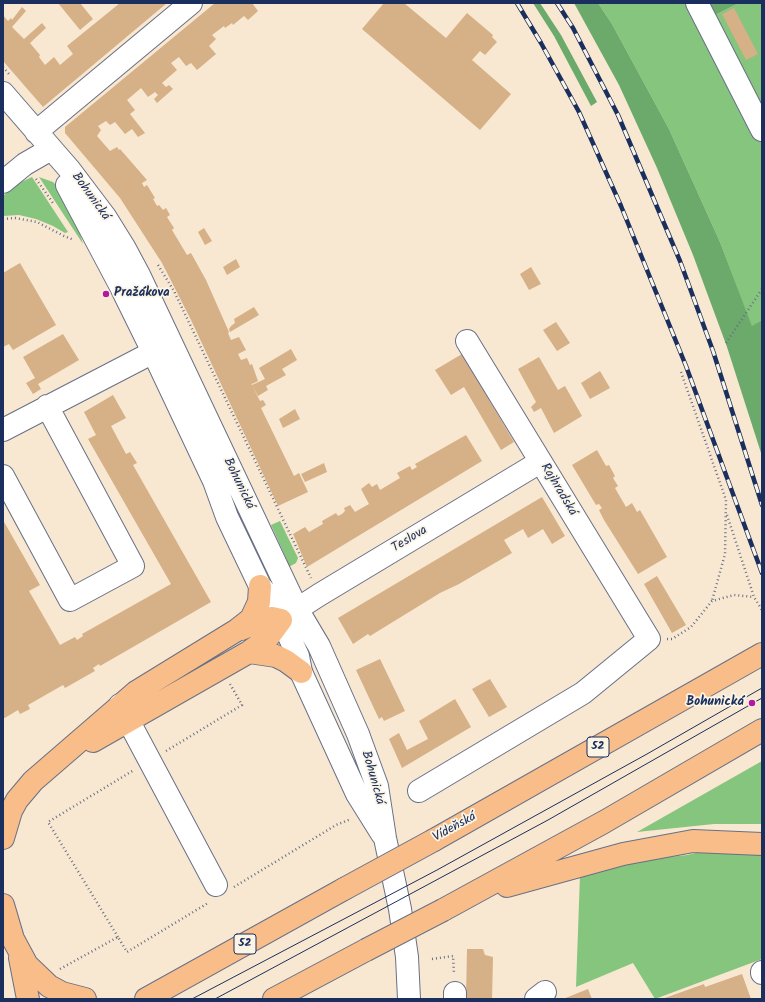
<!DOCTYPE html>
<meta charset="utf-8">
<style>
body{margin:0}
#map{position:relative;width:765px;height:1002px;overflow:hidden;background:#f8e8d1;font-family:Kalam,sans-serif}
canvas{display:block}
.frame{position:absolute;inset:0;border:4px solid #1b2f5e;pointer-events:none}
</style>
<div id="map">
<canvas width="765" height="1002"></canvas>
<div class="frame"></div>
</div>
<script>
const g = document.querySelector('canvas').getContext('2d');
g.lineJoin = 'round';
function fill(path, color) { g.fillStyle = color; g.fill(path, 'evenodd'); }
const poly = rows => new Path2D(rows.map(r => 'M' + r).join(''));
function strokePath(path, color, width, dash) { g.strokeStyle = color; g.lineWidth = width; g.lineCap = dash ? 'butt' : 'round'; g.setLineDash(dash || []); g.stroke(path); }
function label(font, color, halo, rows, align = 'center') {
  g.font = font + ' Kalam,sans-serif'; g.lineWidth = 3.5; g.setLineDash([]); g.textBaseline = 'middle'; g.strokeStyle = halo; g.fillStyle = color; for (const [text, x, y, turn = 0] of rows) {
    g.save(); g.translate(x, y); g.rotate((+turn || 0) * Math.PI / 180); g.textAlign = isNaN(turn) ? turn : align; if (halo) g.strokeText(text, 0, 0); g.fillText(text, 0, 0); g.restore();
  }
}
fill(poly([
 [598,3,692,3,762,141,762,320,752,327,720,242,669,129,612,24],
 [739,3,762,3,762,117,711,17],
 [32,177,68,232,65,233,53,226,36,219,19,215,3,216,3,196,17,184],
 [39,177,53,182,57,186,72,207,83,244],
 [280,521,298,558,296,563,285,569,283,562,287,560,271,525],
 [762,761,762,824,714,824,637,832],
 [731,845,762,849,762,959,655,999,633,963,576,987,580,875,623,862,687,855]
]), '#86c57d');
fill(poly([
 [533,3,540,3,561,35,597,102,591,106,554,36],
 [574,3,598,3,612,24,669,129,720,242,752,326,762,320,762,456,727,347,693,255,657,168,619,85],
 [704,3,739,3,711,17]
]), '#6caa6c');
fill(poly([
 [58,3,80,3,93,19,80,30],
 [120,3,167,3,43,107,3,61,3,15,8,21,11,18,12,20,22,7,26,11,12,27,24,39,42,23,46,28,30,43,40,55,39,57,45,65,54,57,60,65,73,54,67,46],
 [215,3,252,3,258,11,248,20,244,16,233,25,232,23,225,28,224,26,212,35,216,39,209,46,216,54,197,70,191,63,186,66,179,57,171,63,177,70,162,83,166,87,169,85,173,89,157,103,154,99,158,95,155,92,148,97,141,88,127,100,135,110,130,114,145,133,138,137,132,129,125,134,115,122,110,125,106,121,98,126,101,130,97,136,110,151,117,147,119,150,120,149,147,180,142,183,144,187,147,185,155,198,153,199,157,206,159,205,163,210,166,208,170,215,167,217,174,228,172,230,187,255,191,253,206,280,229,332,228,333,231,340,239,337,246,350,238,354,241,360,247,358,250,365,252,364,258,381,252,384,251,383,260,401,263,400,266,405,261,408,294,476,299,473,308,492,278,506,191,320,162,263,120,198,65,133,65,127],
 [384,3,404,3,446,38,467,13,493,35,492,37,497,42,485,55,480,51,472,60,511,94,480,130,362,29],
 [734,8,758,54,746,60,722,14],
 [204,228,212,241,205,245,198,232],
 [236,259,240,267,227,275,223,267],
 [20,263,56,325,13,350,9,344,3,347,3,273],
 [531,267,541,284,529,290,520,274],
 [254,307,259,315,230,332,229,329,231,326,235,323,234,319],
 [556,322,570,343,557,351,543,330],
 [63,334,79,360,38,384,41,389,33,394,26,383,35,378,23,357],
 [291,349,297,360,282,369,286,375,266,386,268,390,258,396,252,385,265,379,259,368],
 [462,354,514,442,501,450,464,387,451,395,435,370],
 [539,357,558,390,565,386,582,416,554,433,541,408,534,412,531,407,536,402,518,369],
 [600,371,610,388,590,399,581,383],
 [113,395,126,418,111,426,126,454,130,452,137,463,133,465,211,602,100,666,99,664,93,668,95,671,65,688,63,685,28,705,30,709,20,714,18,710,3,719,3,520,40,585,29,591,60,645,75,637,77,640,83,636,82,634,171,584,88,439,96,435,84,412],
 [295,409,300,419,283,428,279,419],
 [466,435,482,461,307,567,293,534,305,527,309,532,323,524,322,521,336,513,338,516,342,514,345,511,344,508,350,505,355,512,369,504,361,489,369,483,372,487,377,484,380,490,400,478,397,473,410,466,412,470,417,467,415,464],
 [597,450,606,466,609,465,615,476,613,478,618,486,615,488,626,507,632,503,637,512,640,510,667,557,638,574,604,520,599,510,602,508,599,504,596,505,572,465],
 [324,463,327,472,305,482,301,474],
 [542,497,565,536,552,544,543,529,528,538,523,529,504,540,512,553,459,584,440,593,370,636,368,634,353,644,338,618],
 [657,576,686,625,672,633,644,584],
 [380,659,405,711,384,721,382,717,379,719,356,670],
 [490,679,507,707,489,717,472,689],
 [455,699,471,727,402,768,389,739,399,733,407,750,428,739,419,721],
 [467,949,483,949,485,955,493,957,492,999,466,999],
 [742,974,751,999,662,999,704,984,705,987],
 [588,989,592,999,563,999]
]), '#d6b086');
const minor = poly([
 [697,3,762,130],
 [3,93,69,169,106,218,124,247,139,275,297,609,319,646,358,734,377,786,385,838,400,909,407,957,409,999],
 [36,132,191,3],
 [3,182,25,164,51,149],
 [67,185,120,285,153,352,214,481,227,517,260,586,273,601,298,656,301,672,357,794,382,834],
 [3,430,165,346],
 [3,476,70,600,133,566,47,406],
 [285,617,319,595,540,462],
 [120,705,216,885],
 [419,791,583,693,649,639,467,341],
 [762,972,762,973],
 [455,993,455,999],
 [536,999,545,992]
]);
const highway = poly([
 [249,652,276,656,286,661,301,672],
 [93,741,249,652,267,639,281,620,272,618,265,619,241,629],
 [3,838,11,811,17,800,33,781,136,692,237,630,251,619,259,602,260,586],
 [434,840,762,654],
 [507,886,623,854,693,841,762,844],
 [3,905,13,939,27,965,49,986,62,993,85,999],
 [443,910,604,822,762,730],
 [20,958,28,999],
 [146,999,344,889],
 [274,999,366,950]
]);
strokePath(minor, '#687086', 24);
strokePath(highway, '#687086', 24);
strokePath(poly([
 [3,67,9,74],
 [36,179,53,203],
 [3,219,15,218,37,222,64,236,74,240],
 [158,265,174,291,311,578],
 [726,343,762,289],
 [681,372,726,500,725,554,712,601],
 [727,515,754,597,762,610],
 [667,639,672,639,691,627,712,601,734,595,754,597],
 [166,751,242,705,230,684],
 [234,887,336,825,351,819],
 [118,937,48,822,134,770],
 [432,959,453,956,454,974],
 [60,969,118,937,127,952,208,903]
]), '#687086', 2.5, [1, 3]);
strokePath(minor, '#fff', 22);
strokePath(highway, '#f8bd89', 22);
strokePath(poly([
 [192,999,437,870,647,754,762,688],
 [215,999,548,820,762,698]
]), '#1b2f5e', 1);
const rail = poly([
 [517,3,541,43,579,112,621,206,686,366,762,573],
 [557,3,573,28,618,115,680,261,713,351,762,505]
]);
strokePath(rail, '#1b2f5e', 4.5);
strokePath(rail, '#fcf5e5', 3, [9]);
const highwayBridge = poly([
 [344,889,434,840],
 [366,950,443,910]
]);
strokePath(highwayBridge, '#687086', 24, []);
strokePath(highwayBridge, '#f8bd89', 22);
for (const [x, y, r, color] of [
 [106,294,4,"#b5179e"],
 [752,703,4,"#b5179e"]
]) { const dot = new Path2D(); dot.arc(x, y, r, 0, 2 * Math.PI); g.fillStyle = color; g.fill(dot); strokePath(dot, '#fcf5e5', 1.5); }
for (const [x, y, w] of [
 [598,747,22],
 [245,944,22]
]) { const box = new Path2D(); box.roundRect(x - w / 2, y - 10, w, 20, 3); g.fillStyle = '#fcf5e5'; g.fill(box); strokePath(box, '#1b2f5e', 1); }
label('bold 12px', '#1b2f5e', null, [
 ["52",598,747],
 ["52",245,944]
]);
label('13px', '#1b2f5e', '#fcf5e5', [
 ["Bohunická",90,197,54],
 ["Bohunická",238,484,64],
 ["Rajhradská",558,490,59],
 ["Teslova",410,540,-31],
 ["Bohunická",372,778,74],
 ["Vídeňská",455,828,-29]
]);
label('bold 13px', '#1b2f5e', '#fcf5e5', [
 ["Pražákova",114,294],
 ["Bohunická",744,703,"right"]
], 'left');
</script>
